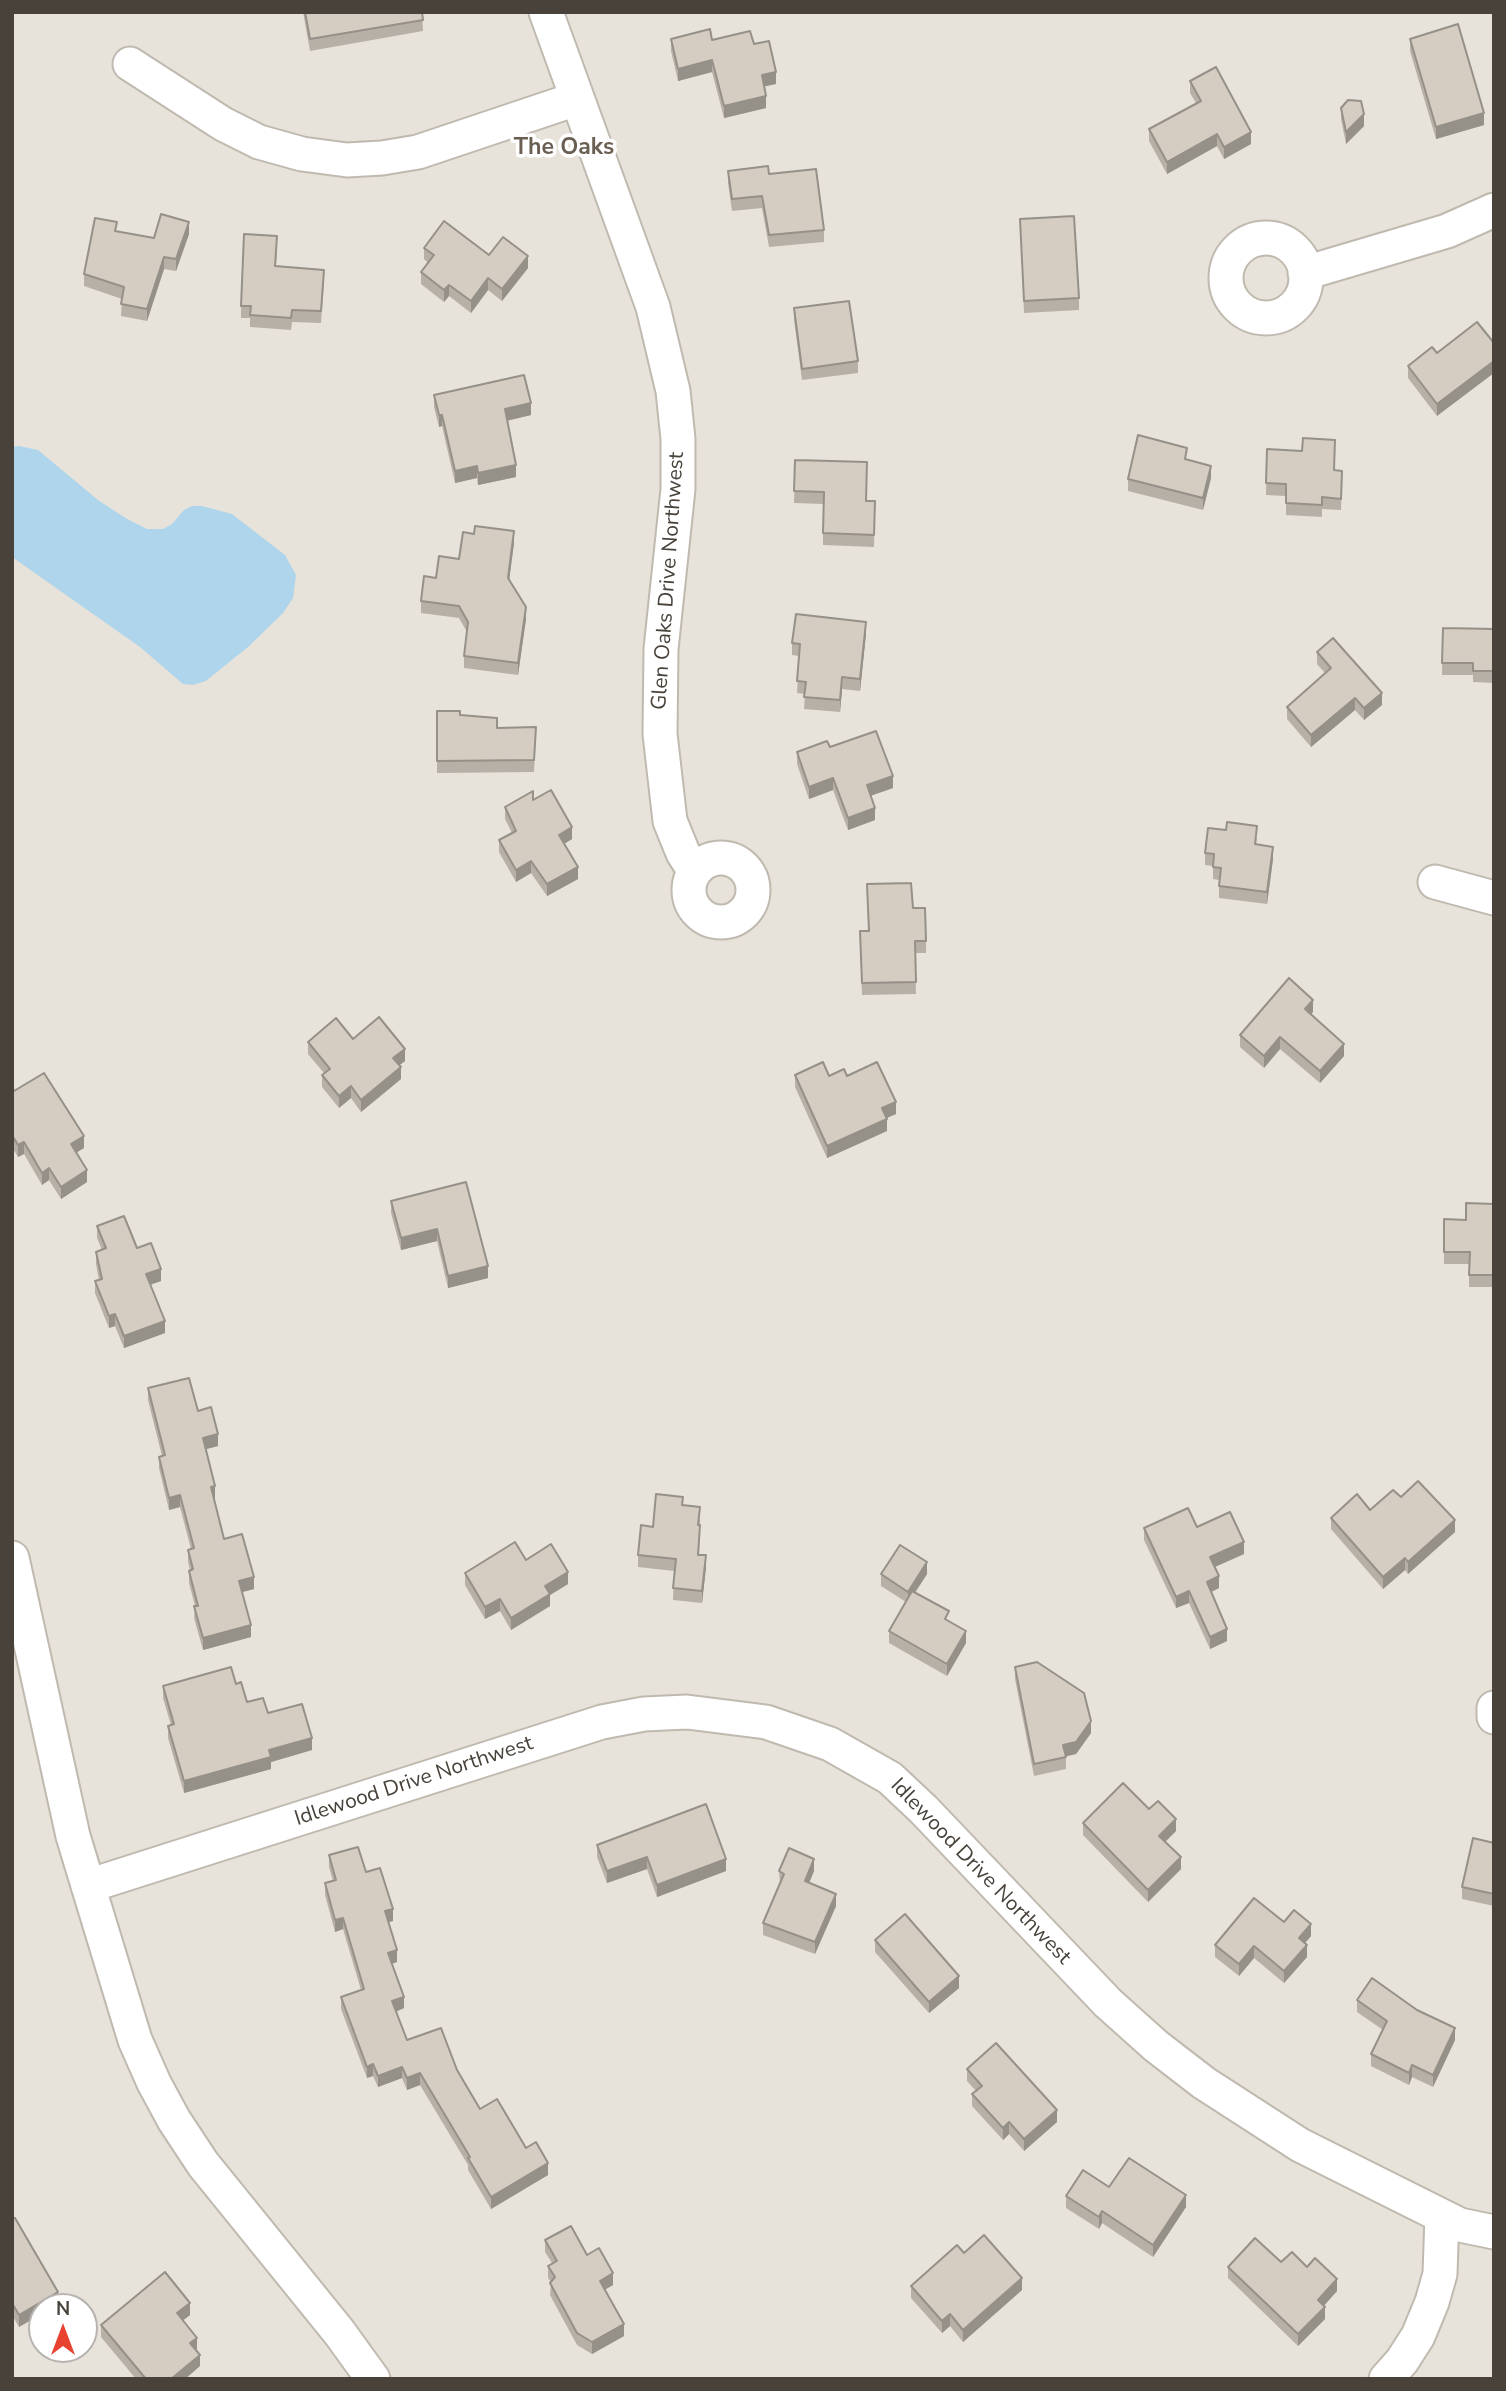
<!DOCTYPE html>
<style>
body{margin:0}
#map{position:relative;width:1506px;height:2391px;overflow:hidden;background:#f4f1ec;font-family:"Nunito Sans",sans-serif}
canvas{display:block}
.frame{position:absolute;inset:0;border:14px solid #48423a;pointer-events:none}
.north{position:absolute;left:28px;top:2293px;width:70px;height:70px;box-sizing:border-box;background:#fff;border:2px solid #b6b3b0;border-radius:50%;rotate:0deg;font-size:19px;font-weight:700;line-height:28px;text-align:center;color:#48423a}
.north::after{content:'';display:block;margin:auto;width:24px;height:32px;background:#e74330;clip-path:polygon(50% 0,100% 100%,50% 72%,0 100%)}
</style>
<div id="map">
<canvas width="1506" height="2391"></canvas>
<div class="frame"></div>
<div class="north">N</div>
</div>
<script>
const g = document.querySelector('canvas').getContext('2d');
g.lineJoin = 'round';
function fill(path, color) { g.fillStyle = color; g.fill(path, 'evenodd'); }
const poly = rows => new Path2D(rows.map(r => 'M' + r).join(''));
function strokePath(path, color, width, dash) { g.strokeStyle = color; g.lineWidth = width; g.lineCap = dash ? 'butt' : 'round'; g.setLineDash(dash || []); g.stroke(path); }
function label(font, color, halo, rows, align = 'center') {
  g.font = font + ' "Nunito Sans",sans-serif'; g.lineWidth = 7; g.setLineDash([]); g.textBaseline = 'middle'; g.strokeStyle = halo; g.fillStyle = color; for (const [text, x, y, turn = 0] of rows) {
    g.save(); g.translate(x, y); g.rotate((+turn || 0) * Math.PI / 180); g.textAlign = isNaN(turn) ? turn : align; if (halo) g.strokeText(text, 0, 0); g.fillText(text, 0, 0); g.restore();
  }
}
fill(poly([
 [12,12,1494,12,1494,2379,12,2379],
 [42,2307,84,2307,84,2349,42,2349]
]), '#e8e3da');
fill(poly([
 [19,446,38,450,98,500,127,519,147,529,163,529,172,524,184,510,192,506,202,506,232,514,285,555,296,575,293,598,283,613,248,647,217,672,206,681,193,685,183,684,140,647,12,557,12,447]
]), '#aed5eb');
const minor = poly([
 [546,12,653,307,673,391,678,439,678,489,661,649,660,734,670,821,683,853,690,864,698,867],
 [130,64,223,124,259,142,302,154,347,160,382,158,418,152,576,99],
 '1226 278a40 40 0 1 1 80 0a40 40 0 1 1-80 0Z',
 [1305,273,1447,231,1494,210],
 '689 890a32 32 0 1 1 64 0a32 32 0 1 1-64 0Z',
 [1435,882,1494,898],
 [12,1558,73,1836,135,2040,154,2083,174,2120,203,2164,339,2332,373,2379],
 [1494,1708,1494,1717],
 [88,1886,602,1722,644,1714,687,1712,766,1722,830,1744,890,1778,924,1810,1108,2003,1156,2046,1204,2083,1300,2145,1460,2225,1494,2232],
 [1386,2379,1402,2361,1418,2336,1432,2302,1440,2274,1442,2216]
]);
strokePath(minor, '#bfb9af', 37);
strokePath(minor, '#fff', 33);
fill(poly([
 [303,12,422,12,423,31,310,51],
 [671,39,712,40,754,44,776,84,764,86,766,108,724,118,712,72,678,81,671,51],
 [1410,39,1484,125,1436,139,1410,51],
 [1190,81,1251,144,1224,159,1217,146,1167,174,1149,141,1149,129,1196,103,1190,93],
 [1341,108,1364,126,1346,144,1341,119],
 [728,171,769,174,824,230,824,242,769,247,762,208,732,211,728,183],
 [1020,219,1079,298,1079,310,1024,313],
 [117,231,154,238,189,234,176,271,164,269,147,321,121,316,122,299,84,286,84,274],
 [277,248,276,266,324,282,321,323,292,322,291,330,250,327,250,318,241,318,241,306],
 [424,248,489,255,528,268,502,301,488,290,471,313,449,296,444,302,421,284,421,272,428,263,424,259],
 [794,308,858,361,858,373,802,380,794,320],
 [1477,322,1437,416,1408,378,1408,366,1437,353],
 [434,395,531,415,507,421,516,477,478,485,477,478,455,483,442,426,439,427,434,407],
 [1267,449,1334,470,1342,471,1341,510,1322,509,1322,517,1286,515,1286,496,1266,495],
 [795,460,867,501,875,501,874,547,823,545,823,504,794,503],
 [1187,460,1211,478,1203,510,1128,491,1128,479],
 [514,543,509,580,526,619,518,675,464,668,464,656,467,632,459,618,421,613,421,601,436,578,459,559],
 [1443,628,1494,629,1494,683,1473,682,1473,675,1442,675],
 [866,634,860,691,842,689,840,712,804,709,805,694,797,693,799,656,792,655,792,643],
 [1317,652,1382,705,1364,720,1355,710,1311,747,1287,719,1287,707,1325,673,1317,664],
 [437,711,460,715,497,728,536,727,534,772,437,773],
 [830,747,893,788,870,796,875,820,848,830,833,790,809,799,797,764,797,752],
 [533,799,572,839,564,844,578,879,547,896,531,873,516,882,499,852,499,840,512,833,505,819,505,807],
 [1257,838,1256,844,1273,859,1267,904,1219,898,1219,880,1213,879,1213,866,1205,865,1205,853],
 [913,908,926,941,926,953,915,953,916,994,862,995,860,943,868,931],
 [1313,1012,1311,1014,1344,1056,1320,1083,1280,1049,1264,1068,1240,1047,1240,1035],
 [353,1039,405,1061,399,1065,401,1079,361,1112,351,1098,339,1108,322,1087,322,1075,324,1073,308,1054,308,1042],
 [795,1075,847,1076,896,1114,886,1118,887,1131,827,1158,795,1087],
 [12,1087,14,1091,84,1148,76,1152,87,1182,61,1199,49,1180,42,1185,24,1154,18,1157,12,1147],
 [466,1182,488,1278,448,1288,437,1241,401,1250,391,1213,391,1201],
 [1494,1204,1494,1287,1469,1287,1469,1264,1444,1264,1444,1219,1466,1220],
 [97,1226,137,1248,161,1281,150,1285,165,1333,124,1348,115,1326,109,1328,95,1293,95,1281,99,1280,96,1264,96,1252,102,1250,97,1238],
 [148,1388,198,1411,218,1446,205,1449,215,1498,214,1499,224,1539,254,1589,242,1592,251,1637,203,1650,194,1618,195,1606,189,1583,189,1571,190,1570,188,1562,188,1550,191,1549,180,1507,169,1510,159,1468,159,1457,162,1456,148,1400],
 [1401,1497,1455,1532,1408,1574,1405,1570,1383,1589,1331,1529,1331,1518,1370,1510],
 [683,1505,700,1519,699,1555,706,1567,702,1603,673,1600,674,1571,638,1567,638,1555,653,1527],
 [1197,1527,1244,1554,1215,1567,1219,1588,1211,1592,1227,1641,1210,1649,1189,1603,1176,1608,1144,1540,1144,1528],
 [526,1560,568,1584,550,1595,550,1606,511,1630,500,1611,485,1619,465,1585,465,1573],
 [881,1574,927,1574,915,1593,949,1621,966,1643,947,1676,889,1643,889,1631,906,1602,881,1586],
 [1015,1667,1091,1733,1076,1754,1066,1756,1066,1769,1034,1776,1015,1679],
 [236,1684,247,1702,268,1713,312,1750,271,1762,271,1769,184,1793,168,1738,168,1726,171,1725,163,1698,163,1686],
 [1149,1809,1176,1831,1165,1842,1181,1869,1148,1902,1083,1835,1083,1823],
 [1494,1843,1494,1906,1462,1899,1462,1887],
 [597,1845,726,1871,657,1897,647,1869,607,1883,597,1857],
 [329,1855,366,1872,393,1921,389,1922,397,1962,392,1964,404,2008,396,2012,407,2040,457,2070,480,2109,526,2148,548,2175,491,2209,468,2170,468,2165,420,2085,407,2090,402,2078,378,2087,373,2076,367,2078,341,2009,341,1997,361,1990,343,1929,335,1932,325,1895,325,1883,333,1881,329,1867],
 [779,1871,814,1871,809,1883,836,1906,815,1954,763,1935,763,1923,780,1884],
 [1284,1922,1311,1936,1305,1943,1307,1957,1284,1983,1254,1958,1239,1976,1215,1957,1215,1945],
 [875,1940,959,1988,929,2013,875,1952],
 [1357,2000,1455,2040,1433,2087,1412,2077,1409,2085,1371,2066,1371,2054,1383,2030,1357,2012],
 [967,2069,1057,2122,1024,2151,1009,2134,1003,2140,972,2106,972,2094,976,2091,967,2081],
 [1109,2187,1186,2207,1153,2257,1102,2223,1099,2229,1066,2208,1066,2196],
 [12,2219,58,2304,54,2307,42,2307,19,2327,12,2315],
 [545,2240,587,2255,613,2285,605,2290,624,2336,592,2354,577,2345,550,2295,551,2282,548,2278,548,2266,552,2263,545,2252],
 [964,2253,1022,2290,963,2342,950,2326,942,2333,911,2298,911,2286],
 [1281,2262,1307,2267,1337,2291,1324,2306,1325,2319,1298,2346,1228,2278,1228,2267],
 [190,2315,182,2321,200,2366,185,2379,136,2379,101,2337,101,2325]
]), '#b7b0a7');
fill(poly([
 [712,60,712,72,678,81,678,69],
 [776,72,776,84,762,87,762,75],
 [766,96,766,108,724,118,724,106],
 [1484,113,1484,125,1436,139,1436,127],
 [1364,114,1364,126,1346,144,1346,132],
 [1251,132,1251,144,1224,159,1224,147],
 [1217,134,1217,146,1167,174,1167,162],
 [189,222,189,234,176,271,176,259],
 [528,256,528,268,502,301,502,289],
 [164,257,164,269,147,321,147,309],
 [488,278,488,290,471,313,471,301],
 [449,285,449,296,444,302,444,290],
 [1494,361,1494,373,1437,416,1437,404],
 [531,403,531,415,505,421,505,409],
 [439,415,442,415,442,426,439,427],
 [516,465,516,477,478,485,478,473],
 [477,466,477,478,455,483,455,471],
 [1211,466,1211,478,1203,510,1203,498],
 [514,531,514,543,508,589,508,578],
 [526,607,526,619,518,675,518,663],
 [866,622,866,634,860,691,860,679],
 [842,677,842,689,840,712,840,700],
 [1382,693,1382,705,1364,720,1364,708],
 [1355,698,1355,710,1311,747,1311,735],
 [893,776,893,788,867,797,867,785],
 [833,778,833,790,809,799,809,787],
 [875,808,875,820,848,830,848,818],
 [572,827,572,839,559,847,559,835],
 [1273,847,1273,859,1267,904,1267,892],
 [531,861,531,873,516,882,516,870],
 [578,867,578,879,547,896,547,884],
 [1313,1000,1313,1012,1305,1021,1305,1009],
 [1280,1037,1280,1049,1264,1068,1264,1056],
 [1344,1044,1344,1056,1320,1083,1320,1071],
 [405,1049,405,1061,393,1070,393,1058],
 [401,1067,401,1079,361,1112,361,1100],
 [351,1086,351,1098,339,1108,339,1096],
 [896,1102,896,1114,882,1120,882,1108],
 [887,1119,887,1131,827,1158,827,1146],
 [84,1136,84,1148,71,1156,71,1144],
 [24,1142,24,1154,18,1157,18,1145],
 [49,1168,49,1180,42,1185,42,1173],
 [87,1170,87,1182,61,1199,61,1187],
 [437,1229,437,1241,401,1250,401,1238],
 [488,1266,488,1278,448,1288,448,1276],
 [161,1269,161,1281,146,1286,146,1274],
 [115,1314,115,1326,109,1328,109,1316],
 [165,1321,165,1333,124,1348,124,1336],
 [218,1434,218,1446,203,1450,203,1438],
 [215,1486,215,1498,211,1499,211,1487],
 [180,1495,180,1507,169,1510,169,1498],
 [1455,1520,1455,1532,1408,1574,1408,1562],
 [1244,1542,1244,1554,1210,1569,1210,1557],
 [706,1555,706,1567,702,1603,702,1591],
 [1405,1558,1405,1570,1383,1589,1383,1577],
 [927,1562,927,1574,908,1603,908,1592],
 [568,1572,568,1584,550,1595,550,1606,511,1630,511,1618,545,1586],
 [1219,1576,1219,1588,1207,1594,1207,1582],
 [254,1577,254,1589,239,1593,239,1581],
 [1189,1591,1189,1603,1176,1608,1176,1597],
 [500,1599,500,1611,485,1619,485,1607],
 [251,1625,251,1637,203,1650,203,1638],
 [1227,1629,1227,1641,1210,1649,1210,1637],
 [966,1631,966,1643,947,1676,947,1664],
 [1091,1721,1091,1733,1076,1754,1063,1757,1063,1745],
 [312,1738,312,1750,271,1762,271,1769,184,1793,184,1781,269,1750],
 [1176,1819,1176,1831,1159,1848,1159,1836],
 [647,1857,647,1869,607,1883,607,1871],
 [1181,1857,1181,1869,1148,1902,1148,1890],
 [726,1859,726,1871,657,1897,657,1885],
 [814,1859,814,1871,805,1893,805,1881],
 [836,1894,836,1906,815,1954,815,1942],
 [393,1909,393,1921,385,1923,385,1911],
 [343,1918,343,1929,335,1932,335,1920],
 [1311,1924,1311,1936,1299,1950,1299,1938],
 [1307,1945,1307,1957,1284,1983,1284,1971],
 [1254,1946,1254,1958,1239,1976,1239,1964],
 [397,1950,397,1962,388,1965,388,1953],
 [959,1976,959,1988,929,2013,929,2002],
 [404,1997,404,2008,392,2013,392,2001],
 [1455,2028,1455,2040,1433,2087,1433,2075],
 [373,2064,373,2076,367,2078,367,2067],
 [1412,2065,1412,2077,1409,2085,1409,2073],
 [402,2067,402,2078,378,2087,378,2076],
 [420,2073,420,2085,407,2090,407,2078],
 [1057,2110,1057,2122,1024,2151,1024,2139],
 [1009,2122,1009,2134,1003,2140,1003,2128],
 [548,2163,548,2175,491,2209,491,2197],
 [1186,2195,1186,2207,1153,2257,1153,2245],
 [1102,2211,1102,2223,1099,2229,1099,2217],
 [613,2273,613,2285,600,2292,600,2281],
 [1022,2278,1022,2290,963,2342,963,2330],
 [1337,2279,1337,2291,1318,2312,1318,2300],
 [58,2292,58,2304,54,2307,42,2307,42,2314,19,2327,19,2315],
 [190,2303,190,2315,177,2325,177,2313],
 [1325,2307,1325,2319,1298,2346,1298,2334],
 [950,2314,950,2326,942,2333,942,2321],
 [624,2324,624,2336,592,2354,592,2342],
 [197,2338,197,2350,190,2343],
 [200,2355,200,2366,185,2379,171,2379]
]), '#959088');
const building = poly([
 [305,12,422,12,423,20,310,39,305,12],
 [1458,24,1484,113,1436,127,1410,39,1458,24],
 [710,29,712,40,750,31,754,44,769,41,776,72,762,75,766,96,724,106,712,60,678,69,671,39,710,29],
 [1216,67,1251,132,1224,147,1217,134,1167,162,1149,129,1201,101,1190,81,1216,67],
 [1348,100,1361,101,1364,114,1346,132,1341,108,1348,100],
 [768,166,769,174,816,169,824,230,769,235,762,196,732,199,728,171,768,166],
 [161,214,189,222,176,259,164,257,147,309,121,304,124,287,84,274,95,218,117,222,115,231,154,238,161,214],
 [1074,216,1079,298,1024,301,1020,219,1074,216],
 [444,221,489,255,503,237,528,256,502,289,488,278,471,301,449,285,444,290,421,272,434,255,424,248,444,221],
 [244,234,277,236,275,266,324,270,321,311,292,310,291,318,250,315,251,306,241,306,244,234],
 [849,301,858,361,802,369,794,308,849,301],
 [1477,322,1494,343,1494,361,1437,404,1408,366,1432,347,1437,353,1477,322],
 [524,375,531,403,505,409,516,465,478,473,477,466,455,471,442,415,439,415,434,395,524,375],
 [1138,435,1187,448,1185,459,1211,466,1203,498,1128,479,1138,435],
 [1303,438,1335,440,1334,470,1342,471,1341,499,1322,497,1322,505,1286,503,1286,484,1266,483,1267,449,1302,451,1303,438],
 [795,460,867,462,866,501,875,501,874,535,823,533,824,492,794,491,795,460],
 [475,526,514,531,508,578,526,607,518,663,464,656,468,622,459,606,421,601,424,576,436,578,439,556,459,559,463,532,474,534,475,526],
 [796,614,866,622,860,679,842,677,840,700,804,697,806,682,797,681,800,644,792,643,796,614],
 [1443,628,1494,629,1494,671,1473,671,1473,663,1442,663,1443,628],
 [1333,638,1382,693,1364,708,1355,698,1311,735,1287,707,1331,668,1317,652,1333,638],
 [437,711,460,711,460,715,497,718,497,728,536,727,534,760,437,761,437,711],
 [876,731,893,776,867,785,875,808,848,818,833,778,809,787,797,752,827,741,830,747,876,731],
 [551,790,572,827,559,835,578,867,547,884,531,861,516,870,499,840,516,831,505,807,533,791,533,800,551,790],
 [1227,822,1257,826,1255,844,1273,847,1267,892,1219,886,1221,868,1213,867,1214,854,1205,853,1208,828,1226,830,1227,822],
 [911,883,913,908,925,908,926,941,915,941,916,982,862,983,860,931,869,931,867,884,911,883],
 [1289,978,1313,1000,1305,1009,1344,1044,1320,1071,1280,1037,1264,1056,1240,1035,1289,978],
 [379,1017,405,1049,393,1058,401,1067,361,1100,351,1086,339,1096,322,1075,330,1069,308,1042,336,1018,353,1039,379,1017],
 [823,1062,829,1076,844,1069,847,1076,877,1062,896,1102,882,1108,887,1119,827,1146,795,1075,823,1062],
 [44,1073,84,1136,71,1144,87,1170,61,1187,49,1168,42,1173,24,1142,18,1145,12,1135,12,1087,14,1091,44,1073],
 [466,1182,488,1266,448,1276,437,1229,401,1238,391,1201,466,1182],
 [1466,1203,1494,1204,1494,1275,1469,1275,1470,1252,1444,1252,1444,1219,1466,1220,1466,1203],
 [124,1216,137,1248,151,1243,161,1269,146,1274,165,1321,124,1336,115,1314,109,1316,95,1281,102,1279,96,1252,106,1248,97,1226,124,1216],
 [189,1378,198,1411,211,1407,218,1434,203,1438,215,1486,211,1487,224,1539,242,1534,254,1577,239,1581,251,1625,203,1638,194,1606,198,1606,189,1571,193,1569,188,1550,194,1548,180,1495,169,1498,159,1457,165,1455,148,1388,189,1378],
 [1418,1481,1455,1520,1408,1562,1405,1558,1383,1577,1331,1518,1357,1494,1370,1510,1393,1490,1401,1497,1418,1481],
 [656,1494,683,1497,682,1505,700,1507,698,1525,700,1525,698,1555,706,1555,702,1591,673,1588,676,1559,638,1555,641,1525,653,1527,656,1494],
 [1188,1508,1197,1527,1230,1512,1244,1542,1210,1557,1219,1576,1207,1582,1227,1629,1210,1637,1189,1591,1176,1597,1144,1528,1188,1508],
 [515,1542,526,1560,551,1544,568,1572,545,1586,550,1594,511,1618,500,1599,485,1607,465,1573,515,1542],
 [900,1545,927,1562,908,1592,881,1574,900,1545],
 [912,1591,949,1611,945,1619,966,1631,947,1664,889,1631,912,1591],
 [1037,1662,1084,1693,1091,1721,1076,1742,1063,1745,1066,1757,1034,1764,1015,1667,1037,1662],
 [231,1667,236,1684,241,1682,247,1702,263,1698,268,1713,302,1704,312,1738,269,1750,271,1757,184,1781,168,1726,174,1724,163,1686,231,1667],
 [1123,1783,1149,1809,1158,1801,1176,1819,1159,1836,1181,1857,1148,1890,1083,1823,1123,1783],
 [706,1804,726,1859,657,1885,647,1857,607,1871,597,1845,706,1804],
 [1473,1838,1494,1843,1494,1894,1462,1887,1473,1838],
 [358,1847,366,1872,380,1868,393,1909,385,1911,397,1950,388,1953,404,1997,392,2001,407,2040,441,2028,457,2070,480,2109,497,2099,526,2148,536,2142,548,2163,491,2197,468,2158,470,2157,420,2073,407,2078,402,2067,378,2076,373,2064,367,2067,341,1997,364,1989,343,1918,335,1920,325,1883,336,1880,329,1855,358,1847],
 [789,1848,814,1859,805,1881,836,1894,815,1942,763,1923,784,1874,779,1871,789,1848],
 [1254,1898,1284,1922,1294,1910,1311,1924,1299,1938,1307,1945,1284,1971,1254,1946,1239,1964,1215,1945,1254,1898],
 [905,1914,959,1976,929,2002,875,1940,905,1914],
 [1372,1978,1417,2010,1455,2028,1433,2075,1412,2065,1409,2073,1371,2054,1387,2021,1357,2000,1372,1978],
 [996,2043,1057,2110,1024,2139,1009,2122,1003,2128,972,2094,982,2086,967,2069,996,2043],
 [1129,2158,1186,2195,1153,2245,1102,2211,1099,2217,1066,2196,1083,2170,1109,2187,1129,2158],
 [15,2218,58,2292,19,2315,12,2303,12,2219,15,2218],
 [571,2226,587,2255,599,2248,613,2273,600,2281,624,2324,592,2342,577,2333,550,2283,555,2277,548,2266,557,2261,545,2240,571,2226],
 [984,2235,1022,2278,963,2330,950,2314,942,2321,911,2286,957,2245,964,2253,984,2235],
 [1255,2238,1281,2262,1292,2252,1307,2267,1315,2258,1337,2279,1318,2300,1325,2307,1298,2334,1228,2267,1255,2238],
 [165,2272,190,2303,177,2313,197,2338,190,2343,200,2355,171,2379,146,2379,101,2325,165,2272]
]);
fill(building, '#d5cdc2');
strokePath(building, '#959088', 2);
label('21px', '#48423a', '#fff', [
 ["Glen Oaks Drive Northwest",669,581,-86],
 ["Idlewood Drive Northwest",414,1782,-18],
 ["Idlewood Drive Northwest",980,1872,46]
]);
label('bold 23px', '#6a5f52', '#fff', [
 ["The Oaks",564,148]
]);
</script>
